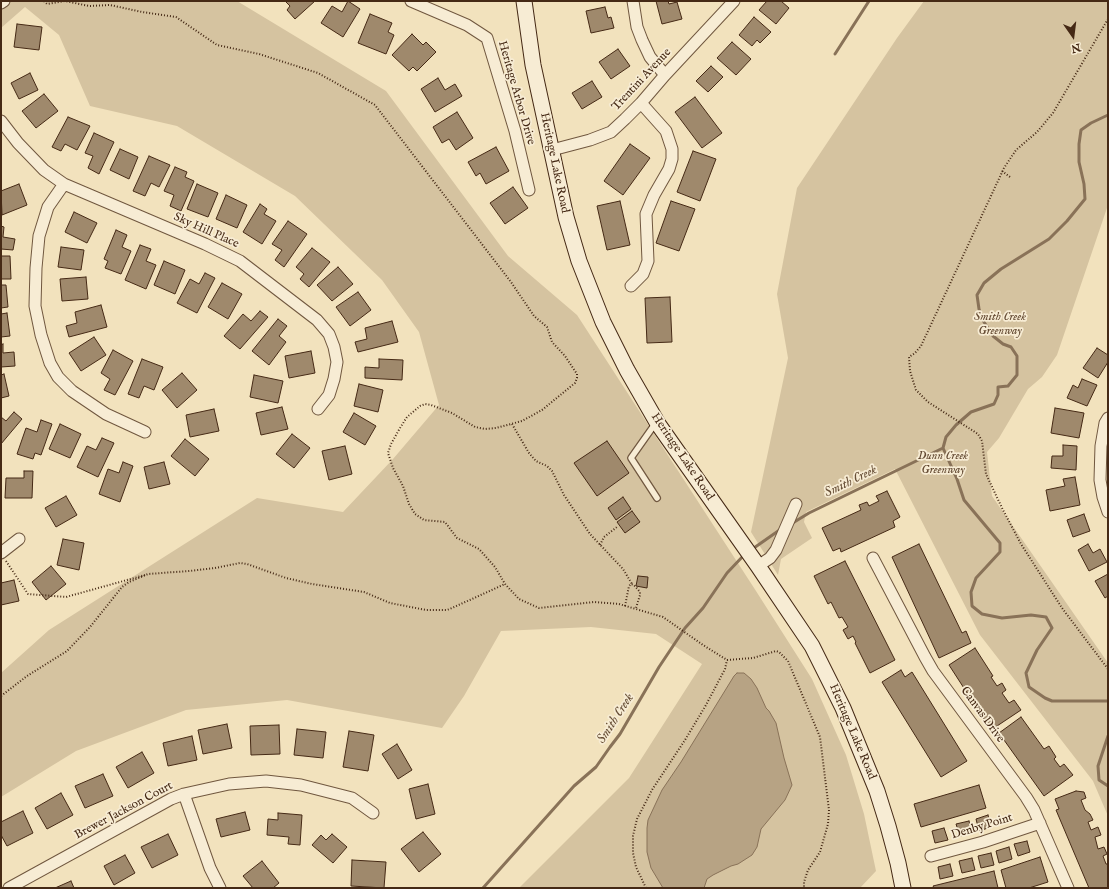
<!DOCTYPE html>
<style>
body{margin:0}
#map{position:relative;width:1109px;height:889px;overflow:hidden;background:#f2e2bd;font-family:"IM FELL English",serif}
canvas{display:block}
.frame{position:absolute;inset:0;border:2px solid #452915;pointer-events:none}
.north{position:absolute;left:1053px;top:16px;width:40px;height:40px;-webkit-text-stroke:3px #f7ecd4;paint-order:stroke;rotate:166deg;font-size:11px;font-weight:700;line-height:16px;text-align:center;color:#452915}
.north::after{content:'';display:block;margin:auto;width:14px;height:18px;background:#452915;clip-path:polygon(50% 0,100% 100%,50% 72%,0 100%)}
</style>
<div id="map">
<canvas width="1109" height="889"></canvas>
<div class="frame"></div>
<div class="north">N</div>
</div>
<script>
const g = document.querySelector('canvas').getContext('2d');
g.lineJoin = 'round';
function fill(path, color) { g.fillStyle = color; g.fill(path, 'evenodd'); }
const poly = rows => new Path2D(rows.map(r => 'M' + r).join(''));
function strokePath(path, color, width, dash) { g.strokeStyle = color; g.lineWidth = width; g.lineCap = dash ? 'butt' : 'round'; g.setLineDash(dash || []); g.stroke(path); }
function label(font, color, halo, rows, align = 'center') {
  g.font = font + ' "IM FELL English",serif'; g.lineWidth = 3.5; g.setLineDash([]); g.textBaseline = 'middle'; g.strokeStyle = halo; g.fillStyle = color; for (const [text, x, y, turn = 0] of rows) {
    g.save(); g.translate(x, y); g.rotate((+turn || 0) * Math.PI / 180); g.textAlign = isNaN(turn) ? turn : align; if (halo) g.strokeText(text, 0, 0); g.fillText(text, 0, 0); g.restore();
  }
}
fill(poly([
 [1,1,237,1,386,91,508,256,577,315,756,591,812,679,846,755,864,814,876,871,860,888,519,888,629,778,702,664,656,634,591,627,501,631,464,696,442,728,287,700,186,710,76,751,1,797,1,673,49,630,257,498,343,512,393,459,439,405,419,332,382,280,295,196,177,126,90,106,59,35,25,7,1,28],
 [924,1,1108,1,1108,205,1057,355,1042,377,1028,389,999,438,987,452,992,496,1108,663,1108,816,1093,781,980,635,895,469,806,512,804,522,812,538,781,559,778,575,751,532,788,358,777,294,797,188,897,38]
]), '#d5c3a0');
const water = poly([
 [737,673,744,673,751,679,757,688,766,708,769,711,776,723,784,758,792,785,785,800,761,829,757,847,752,855,738,864,731,866,713,875,707,879,704,888,663,888,651,868,647,852,647,828,648,820,662,790,681,762,734,676,737,673]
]);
fill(water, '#b7a384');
strokePath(water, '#897258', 1);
strokePath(poly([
 [835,54,869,1],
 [943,448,957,479,964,500,1000,543,1000,552,976,578,971,592,972,606,982,614,1002,618,1031,615,1046,617,1052,628,1037,650,1026,673,1029,687,1045,698,1052,701,1108,701],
 [791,524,809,513,943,448,946,437,956,425,971,412,994,404,998,395,998,387,1008,386,1017,375,1017,356,1011,347,1003,344,993,336,984,322,979,309,977,295,984,283,1001,269,1049,239,1067,221,1085,199,1084,184,1079,162,1079,144,1081,130,1091,123,1108,115],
 [751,550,781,529],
 [1108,736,1098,766,1099,780,1108,786],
 [483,888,574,786,596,767,610,747,620,734,659,667,685,628,703,608,727,573,745,554]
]), '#897258', 3);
const building = poly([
 [285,1,315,1,295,19,287,10,290,6,285,1],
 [348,1,360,9,343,37,321,23,332,6,342,12,348,1],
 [656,1,668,1,669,4,677,2,682,19,662,24,656,1],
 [767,1,781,1,789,8,776,24,759,10,767,1],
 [605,7,608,18,611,17,614,28,591,33,586,11,605,7],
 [370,14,392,23,388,32,394,35,386,54,358,43,370,14],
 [754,17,771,32,760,43,757,40,752,46,739,35,754,17],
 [17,24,42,27,39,50,14,47,17,24],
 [412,34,423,45,426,42,436,52,417,71,413,67,409,71,392,55,412,34],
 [732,42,751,59,736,75,717,58,732,42],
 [618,49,630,66,611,79,599,62,618,49],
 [711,66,723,77,708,92,696,81,711,66],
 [30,73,38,90,19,99,11,83,30,73],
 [438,78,445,90,455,84,462,96,435,112,421,89,438,78],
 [592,81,602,97,582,109,572,93,592,81],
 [44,94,58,111,36,128,22,111,44,94],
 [695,97,722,133,702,148,675,112,695,97],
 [457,112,473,138,456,150,449,139,442,143,433,127,457,112],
 [68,117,90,126,77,150,65,144,61,151,52,147,68,117],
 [94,133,114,142,99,174,88,168,93,156,85,153,94,133],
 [630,144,650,158,623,195,604,181,630,144],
 [496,147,509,171,486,184,480,173,476,176,468,162,496,147],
 [120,149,138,157,129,179,110,170,120,149],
 [693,151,716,159,700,201,677,192,693,151],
 [149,156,170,165,159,187,151,183,145,196,133,191,149,156],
 [175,167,187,172,185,177,194,181,181,211,170,206,174,195,164,191,175,167],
 [19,184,27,205,2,215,1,191,19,184],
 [197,184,218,193,208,217,187,209,197,184],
 [513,187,528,208,505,224,490,203,513,187],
 [226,195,247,205,237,228,216,219,226,195],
 [620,201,630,245,607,250,597,206,620,201],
 [671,201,695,209,679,251,656,243,671,201],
 [260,204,267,209,264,214,276,221,262,244,243,232,260,204],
 [74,212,97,223,87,243,65,232,74,212],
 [288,221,307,234,284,267,275,260,282,250,272,244,288,221],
 [1,226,4,227,3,237,15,239,13,250,1,249,1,226],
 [116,230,127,235,122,247,131,251,121,274,105,268,108,261,104,259,116,230],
 [140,245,151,249,146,261,156,265,146,289,125,280,140,245],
 [61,247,84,250,81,270,58,267,61,247],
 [312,248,330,262,309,287,300,279,304,274,296,267,312,248],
 [1,256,10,256,11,279,1,279,1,256],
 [164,261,185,270,175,294,154,285,164,261],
 [338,267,353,284,332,301,317,285,338,267],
 [205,273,215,278,197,313,177,303,190,279,199,284,205,273],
 [86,277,88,299,62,301,60,279,86,277],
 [222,283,242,294,228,319,208,307,222,283],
 [1,285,6,285,8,307,1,308,1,285],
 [358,292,371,310,350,326,336,307,358,292],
 [670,297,672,342,647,343,645,298,670,297],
 [101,305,107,327,69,337,66,326,77,323,75,312,101,305],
 [260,311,268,317,240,349,224,336,243,314,251,321,260,311],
 [7,313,10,336,1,337,1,314,7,313],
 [278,319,287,326,279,336,286,342,269,365,252,351,278,319],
 [392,321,398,342,358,352,355,342,367,339,365,328,392,321],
 [94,337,106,355,81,371,69,353,94,337],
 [3,344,3,353,14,352,15,366,1,367,1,345,3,344],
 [1097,348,1108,355,1108,362,1098,378,1083,368,1097,348],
 [113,350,133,361,115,395,104,390,110,379,101,373,113,350],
 [311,351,315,373,289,378,285,356,311,351],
 [142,359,163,367,154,390,144,386,139,398,128,394,142,359],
 [379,359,403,360,402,380,365,378,365,367,379,368,379,359],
 [182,373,197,390,177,408,162,390,182,373],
 [4,374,9,396,1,398,1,375,4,374],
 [254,375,283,381,278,403,250,397,254,375],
 [1082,379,1097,385,1087,406,1067,398,1073,385,1078,388,1082,379],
 [359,384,383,390,378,412,354,406,359,384],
 [282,407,288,429,261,435,256,413,282,407],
 [1055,408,1084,413,1079,438,1051,433,1055,408],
 [214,409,219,431,190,437,186,415,214,409],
 [14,412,22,419,1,444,1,417,6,421,14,412],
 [354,413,376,426,365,445,343,432,354,413],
 [41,420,52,424,41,455,35,453,33,459,17,454,26,428,37,432,41,420],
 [60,424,81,434,70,458,49,449,60,424],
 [292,434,310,448,294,468,276,454,292,434],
 [102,438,114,443,98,477,77,467,87,446,96,450,102,438],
 [185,439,209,459,195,476,171,456,185,439],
 [607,441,629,473,597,496,574,463,607,441],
 [1063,445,1077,446,1076,470,1051,468,1052,456,1063,456,1063,445],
 [345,446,352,474,329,480,322,451,345,446],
 [123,462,133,466,120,502,99,494,108,469,119,473,123,462],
 [164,462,170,484,149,489,144,467,164,462],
 [24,471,33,471,32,498,5,498,6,478,24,478,24,471],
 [1075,477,1080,505,1050,511,1046,490,1065,486,1063,479,1075,477],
 [887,491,900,517,893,521,895,527,841,552,840,548,833,551,822,528,861,510,859,505,867,502,869,506,879,501,876,496,887,491],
 [66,496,77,515,56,527,45,508,66,496],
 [623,497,631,509,616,520,608,508,623,497],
 [632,511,640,522,625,533,617,522,632,511],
 [1084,514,1090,531,1073,537,1067,520,1084,514],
 [63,539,84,543,79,570,57,565,63,539],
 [919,544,962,633,966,631,971,643,939,658,892,557,919,544],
 [1088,544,1093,553,1100,549,1107,562,1089,571,1078,550,1088,544],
 [845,561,895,660,870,673,855,643,856,642,853,636,848,639,843,630,848,627,842,617,839,618,831,602,828,604,814,576,845,561],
 [51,566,66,584,46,600,32,582,51,566],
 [1108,574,1108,596,1105,598,1095,581,1108,574],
 [638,576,648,577,647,588,636,586,638,576],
 [14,580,19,601,1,605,1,583,14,580],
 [975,648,993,676,991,677,997,686,1002,683,1006,690,1002,693,1009,703,1014,700,1021,710,991,730,949,665,975,648],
 [901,670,905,677,912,672,967,761,941,777,882,682,901,670],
 [1021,717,1044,749,1049,746,1056,757,1054,759,1060,767,1064,764,1073,775,1044,796,999,733,1021,717],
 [227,724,232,748,203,754,198,730,227,724],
 [279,725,280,754,251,755,250,726,279,725],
 [297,729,326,732,323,758,294,755,297,729],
 [349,731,374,735,368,771,343,767,349,731],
 [192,736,197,760,168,766,163,743,192,736],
 [397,744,412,770,398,779,382,754,397,744],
 [142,752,154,773,128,788,116,767,142,752],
 [103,774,113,796,85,808,75,786,103,774],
 [428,784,435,814,416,819,409,789,428,784],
 [979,785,986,808,921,827,914,804,979,785],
 [1076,791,1084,792,1086,798,1081,800,1085,810,1090,814,1093,820,1088,822,1091,830,1098,827,1101,835,1095,837,1098,849,1104,847,1107,854,1103,856,1106,864,1108,864,1108,888,1089,888,1056,810,1059,809,1055,799,1076,791],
 [61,793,73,815,47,829,35,808,61,793],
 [23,811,33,833,7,846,1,835,1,822,23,811],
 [245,812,250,830,221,837,216,819,245,812],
 [278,813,302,815,300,845,288,844,289,837,267,835,268,819,278,820,278,813],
 [988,815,991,827,979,831,976,819,988,815],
 [969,821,972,833,960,836,956,824,969,821],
 [944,828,948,840,935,843,932,831,944,828],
 [423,832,441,854,419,872,401,849,423,832],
 [168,834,178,855,152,868,141,847,168,834],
 [332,834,347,847,333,863,312,845,321,835,326,840,332,834],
 [1027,841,1030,852,1018,856,1014,844,1027,841],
 [1009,847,1012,859,999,863,996,851,1009,847],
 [991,853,994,865,981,868,978,856,991,853],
 [125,855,135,873,114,885,104,866,125,855],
 [1040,857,1048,882,1029,888,1006,888,1001,870,1040,857],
 [972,858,975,870,962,873,959,861,972,858],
 [352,860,386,862,384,888,351,886,352,860],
 [262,861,279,883,273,888,253,888,243,876,262,861],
 [950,864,953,876,940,879,938,867,950,864],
 [994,871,998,888,934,888,933,886,994,871],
 [71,881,74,888,55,888,71,881]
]);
fill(building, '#9f896c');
strokePath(building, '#452915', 1);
const service = poly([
 [655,424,631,458,657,498]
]);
const minor = poly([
 [411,1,467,25,487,38,515,131,529,190],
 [633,1,637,27,642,40,650,57,665,75],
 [1,3,4,1],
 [1,121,18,143,44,170,64,184,205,244,240,261,317,320,329,334,334,347,337,362,334,379,329,395,318,409],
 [552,150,590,140,611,132,625,119,641,103,665,75,734,1],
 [64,184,48,207,39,236,36,268,35,306,41,335,50,363,58,377,72,391,106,414,145,432],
 [631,286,643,274,648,261,646,214,654,195,669,169,672,159,672,149,666,131,641,103],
 [1108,418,1105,423,1101,446,1100,480,1103,497,1108,512],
 [1,553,19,539],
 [873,558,925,657,933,671,1026,797,1034,810,1068,888],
 [758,566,770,558,776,550,796,504],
 [184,794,210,868,220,888],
 [931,856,983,842,1040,823],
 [9,888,171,799,184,794,229,784,266,781,301,785,352,798,373,813]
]);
const secondary = poly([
 [524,1,533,65,566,217,579,261,603,322,627,370,658,424,758,566,812,646,843,708,877,791,888,826,898,863,903,888]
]);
strokePath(service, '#70573f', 8);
strokePath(minor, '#70573f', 13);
strokePath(secondary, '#452915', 17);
strokePath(poly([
 [44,1,47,4,65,1,89,6,110,5,142,12,176,17,217,45,259,54,318,73,375,105,511,282,534,316,547,327,552,342,565,356,577,374,577,378,575,383,542,410,522,421,496,428,485,429,475,427,452,413,431,405,425,404,420,406,407,417,400,428,391,444,388,453,393,468,403,486,409,504,415,514,424,520,445,522,457,538,479,549,495,567,505,584,519,599,539,608,594,602,619,604,663,617,703,645,727,660,753,658,776,651,779,652,788,661,820,737,829,810,828,824,820,852,808,870,804,882,804,888],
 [1108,19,1053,113,1037,132,1016,150,1004,168,921,346,915,353,909,357,910,371,916,390,928,402,978,434,982,441,986,474,1002,508,1021,544,1062,608,1108,669],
 [1002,171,1010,177],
 [512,424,529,453,536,461,547,466,552,471,564,495,590,534,623,569,632,584],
 [600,545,604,537,617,527],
 [6,561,28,594,66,597,145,575],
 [625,606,629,586,631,584,634,585,640,592,640,595,636,608],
 [1,696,27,676,67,651,90,627,122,587,129,582,148,574,189,571,215,568,240,563,247,564,286,578,312,584,364,592,390,603,426,610,447,610,452,608,505,584],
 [646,888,636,867,633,853,633,836,637,819,652,790,685,740,706,705,725,669,727,660]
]), '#452915', 2, [1, 2]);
strokePath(service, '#f7ecd4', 5.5);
strokePath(minor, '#f7ecd4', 11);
strokePath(secondary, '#f7ecd4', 15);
label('12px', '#452915', '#f7ecd4', [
 ["Trentini Avenue",642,80,-47],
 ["Heritage Arbor Drive",516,93,74],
 ["Heritage Lake Road",554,163,78],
 ["Sky Hill Place",206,231,24],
 ["Heritage Lake Road",682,457,56],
 ["Canvas Drive",982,715,54],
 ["Heritage Lake Road",852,732,67],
 ["Brewer Jackson Court",124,811,-28],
 ["Denby Point",982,827,-17]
]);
label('italic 12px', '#624831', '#f7ecd4', [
 ["Smith Creek",1000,318],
 ["Greenway",1000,332],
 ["Dunn Creek",943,457],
 ["Greenway",943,471]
]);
label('italic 13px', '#674e36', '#f7ecd4', [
 ["Smith Creek",851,482,-26],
 ["Smith Creek",616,719,-57]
]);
</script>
